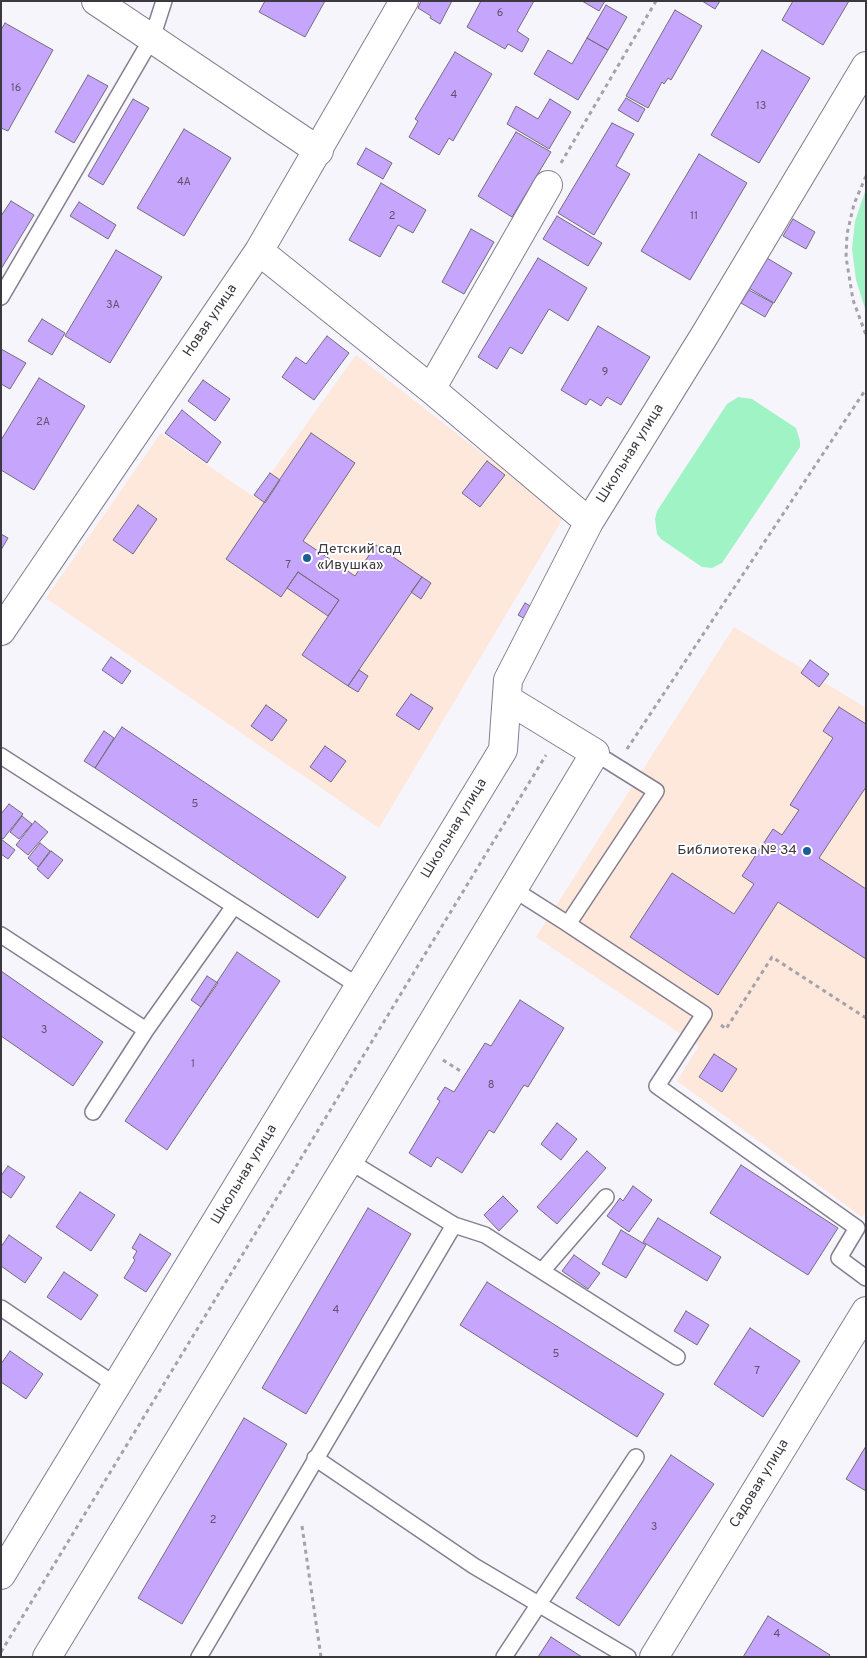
<!DOCTYPE html>
<meta charset="utf-8">
<style>
body{margin:0}
#map{position:relative;width:867px;height:1658px;overflow:hidden;background:#f7f5fc;font-family:Overpass,sans-serif}
canvas{display:block}
.frame{position:absolute;inset:0;border:2px solid #3b3840;pointer-events:none}
</style>
<div id="map">
<canvas width="867" height="1658"></canvas>
<div class="frame"></div>
</div>
<script>
const g = document.querySelector('canvas').getContext('2d');
g.lineJoin = 'round';
function fill(path, color) { g.fillStyle = color; g.fill(path, 'evenodd'); }
const poly = rows => new Path2D(rows.map(r => 'M' + r).join(''));
function strokePath(path, color, width, dash) { g.strokeStyle = color; g.lineWidth = width; g.lineCap = dash ? 'butt' : 'round'; g.setLineDash(dash || []); g.stroke(path); }
function label(font, color, halo, rows, align = 'center') {
  g.font = font + ' Overpass,sans-serif'; g.lineWidth = 4; g.setLineDash([]); g.textBaseline = 'middle'; g.strokeStyle = halo; g.fillStyle = color; for (const [text, x, y, turn = 0] of rows) {
    g.save(); g.translate(x, y); g.rotate((+turn || 0) * Math.PI / 180); g.textAlign = isNaN(turn) ? turn : align; if (halo) g.strokeText(text, 0, 0); g.fillText(text, 0, 0); g.restore();
  }
}
fill(poly([
 [356,355,564,517,379,828,46,598,161,433,254,497],
 [734,627,866,708,866,1210,862,1217,677,1081,699,1046,536,937]
]), '#fee7db');
fill(poly([
 [866,189,866,312,856,280,852,249,855,221],
 [738,397,752,399,796,428,800,441,800,447,722,563,712,568,702,567,661,539,657,534,655,519,657,511,727,404]
]), '#a0f3c4');
const building = poly([
 [265,1,325,1,305,37,259,12,265,1],
 [421,1,452,1,440,24,430,18,431,16,418,8,421,1],
 [481,1,534,1,517,31,529,39,522,52,508,44,505,49,467,27,481,1],
 [582,1,605,1,599,11,582,1],
 [702,1,720,1,715,9,702,1],
 [793,1,849,1,823,45,782,20,793,1],
 [606,5,627,17,608,50,587,38,606,5],
 [675,10,702,26,671,80,668,78,664,84,662,82,648,108,626,96,675,10],
 [5,23,53,50,8,131,1,128,1,30,5,23],
 [587,38,608,50,578,100,534,74,548,50,572,64,587,38],
 [762,50,810,78,759,163,711,135,762,50],
 [455,52,492,74,453,141,449,138,439,155,409,137,418,121,415,119,455,52],
 [88,75,108,86,74,143,55,132,88,75],
 [626,98,645,109,638,122,618,110,626,98],
 [133,99,149,108,103,185,88,176,133,99],
 [550,99,571,112,549,149,507,124,516,106,538,119,550,99],
 [612,123,634,134,616,166,630,174,594,235,558,213,612,123],
 [184,129,231,158,184,236,137,208,184,129],
 [516,132,551,152,512,217,478,196,516,132],
 [366,148,392,163,383,179,357,164,366,148],
 [699,154,747,183,690,280,641,251,699,154],
 [381,183,426,210,413,233,398,225,380,257,349,240,381,183],
 [11,201,34,215,1,269,1,216,11,201],
 [79,202,116,225,108,239,70,216,79,202],
 [557,216,602,243,588,266,543,239,557,216],
 [793,219,815,232,806,249,783,236,793,219],
 [471,229,494,242,464,294,442,282,471,229],
 [116,250,162,277,110,363,65,336,116,250],
 [538,258,587,288,568,321,549,309,522,354,510,347,497,369,478,357,538,258],
 [767,258,792,273,774,303,749,288,767,258],
 [749,290,773,303,765,317,741,303,749,290],
 [42,319,65,333,52,355,28,341,42,319],
 [598,326,650,357,621,405,607,397,601,406,590,399,586,405,561,390,598,326],
 [327,336,349,353,314,400,282,377,296,357,306,364,327,336],
 [1,349,26,363,10,389,1,384,1,349],
 [39,378,85,406,34,490,1,470,1,440,39,378],
 [203,380,230,399,215,421,188,401,203,380],
 [182,410,221,442,207,463,165,433,182,410],
 [311,433,355,463,303,541,355,576,376,545,422,577,348,686,302,655,339,600,298,572,281,597,226,559,311,433],
 [487,461,505,475,480,507,462,493,487,461],
 [270,473,280,480,265,503,254,495,270,473],
 [138,505,157,519,133,554,113,540,138,505],
 [1,534,8,538,1,550,1,534],
 [298,572,339,600,328,616,287,588,298,572],
 [422,577,431,583,421,599,411,592,422,577],
 [525,603,534,608,527,620,518,615,525,603],
 [111,657,131,671,122,684,102,670,111,657],
 [810,660,829,674,819,687,801,673,810,660],
 [359,670,368,676,358,692,348,686,359,670],
 [411,694,433,708,419,730,396,715,411,694],
 [266,705,287,720,272,741,251,726,266,705],
 [839,707,866,724,866,787,819,858,866,889,866,959,778,902,718,995,630,937,672,873,734,914,754,884,742,876,773,829,782,835,799,810,790,805,833,738,823,731,839,707],
 [122,727,346,877,318,918,95,768,122,727],
 [104,731,114,738,95,768,84,761,104,731],
 [325,746,346,761,331,782,310,767,325,746],
 [9,804,23,814,3,839,1,837,1,814,9,804],
 [22,816,32,824,19,839,10,832,22,816],
 [35,821,48,832,28,855,16,845,35,821],
 [1,839,15,850,8,859,1,854,1,839],
 [40,843,50,851,38,867,28,858,40,843],
 [51,851,63,860,48,879,37,869,51,851],
 [237,952,280,981,167,1150,125,1121,237,952],
 [1,971,103,1042,73,1086,1,1036,1,971],
 [207,976,218,983,201,1007,191,1000,207,976],
 [520,1000,564,1028,528,1087,524,1085,494,1133,489,1130,462,1173,437,1157,431,1167,409,1153,440,1101,437,1099,445,1087,454,1092,485,1043,491,1046,520,1000],
 [714,1054,737,1069,722,1092,699,1077,714,1054],
 [557,1123,577,1139,561,1160,541,1144,557,1123],
 [587,1151,606,1168,557,1224,537,1207,587,1151],
 [741,1165,838,1228,808,1275,710,1213,741,1165],
 [8,1166,25,1177,11,1198,1,1191,1,1176,8,1166],
 [633,1186,652,1200,629,1232,607,1216,620,1198,623,1201,633,1186],
 [80,1192,115,1215,91,1251,56,1227,80,1192],
 [503,1196,518,1211,499,1231,484,1215,503,1196],
 [368,1208,411,1234,306,1414,262,1388,368,1208],
 [658,1218,721,1257,707,1281,643,1242,658,1218],
 [621,1230,646,1245,626,1278,602,1264,621,1230],
 [140,1234,171,1254,146,1292,124,1278,135,1260,133,1258,137,1251,132,1248,140,1234],
 [9,1235,42,1258,25,1283,1,1266,1,1247,9,1235],
 [574,1255,600,1273,588,1289,562,1271,574,1255],
 [64,1272,98,1295,81,1320,47,1297,64,1272],
 [487,1282,664,1394,637,1437,460,1325,487,1282],
 [686,1311,709,1325,697,1345,674,1331,686,1311],
 [750,1328,800,1361,763,1417,714,1384,750,1328],
 [10,1351,43,1374,26,1399,1,1382,1,1364,10,1351],
 [244,1418,287,1444,182,1624,138,1598,244,1418],
 [866,1446,866,1491,846,1479,866,1446],
 [671,1455,714,1484,619,1626,576,1598,671,1455],
 [768,1616,830,1655,829,1657,743,1657,768,1616],
 [551,1637,582,1657,538,1657,551,1637]
]);
fill(building, '#c6a5fc');
strokePath(building, '#736d7e', 1);
const service = poly([
 [1,297,152,38,164,1],
 [595,753,656,791,568,924,704,1014,657,1086,857,1228,839,1258,866,1278],
 [1,756,360,987],
 [513,889,568,924],
 [1,935,146,1030,234,906],
 [93,1112,146,1030],
 [349,1161,454,1225,485,1235,677,1357],
 [542,1271,606,1197],
 [1,1308,117,1386],
 [315,1458,474,1566,628,1657],
 [199,1657,454,1225],
 [504,1657,636,1457]
]);
const minor = poly([
 [96,1,319,151],
 [259,251,431,389,589,522],
 [431,389,548,185],
 [1,631,259,251,404,1],
 [1,1575,503,750,508,680,589,522,706,333,866,66],
 [47,1657,349,1161,595,753,507,699],
 [654,1657,866,1311]
]);
strokePath(service, '#857f90', 18);
strokePath(minor, '#857f90', 30);
strokePath(poly([
 [561,163,656,1],
 [866,176,854,204,847,234,846,257,853,300,866,335],
 [627,749,866,389],
 [721,1025,726,1029,772,957,866,1018],
 [443,1060,462,1072],
 [302,1526,321,1657],
 [1,1652,546,755]
]), '#a5a2aa', 3, [4, 4]);
strokePath(service, '#fff', 15);
strokePath(minor, '#fff', 28);
for (const [x, y, r, color] of [
 [307,558,5,"#1a6095"],
 [807,851,5,"#1a6095"]
]) { const dot = new Path2D(); dot.arc(x, y, r, 0, 2 * Math.PI); g.fillStyle = color; g.fill(dot); strokePath(dot, '#fff', 2); }
label('11px', '#5e536f', null, [
 ["6",500,14],
 ["16",16,89],
 ["4",454,96],
 ["13",761,107],
 ["4А",184,183],
 ["2",392,217],
 ["11",694,217],
 ["3А",113,306],
 ["9",605,373],
 ["2А",43,423],
 ["7",288,566],
 ["5",195,805],
 ["3",44,1031],
 ["1",193,1065],
 ["8",491,1086],
 ["4",336,1311],
 ["5",556,1355],
 ["7",757,1372],
 ["2",213,1521],
 ["3",654,1528],
 ["4",777,1635]
]);
label('14px', '#3b3840', '#fff', [
 ["Новая улица",211,321,-56],
 ["Школьная улица",631,454,-58],
 ["Школьная улица",455,829,-59],
 ["Школьная улица",245,1175,-59],
 ["Садовая улица",760,1484,-59]
]);
label('14px', '#3b3840', '#fff', [
 ["Детский сад",317,550],
 ["«Ивушка»",317,566],
 ["Библиотека № 34",797,851,"right"]
], 'left');
</script>
